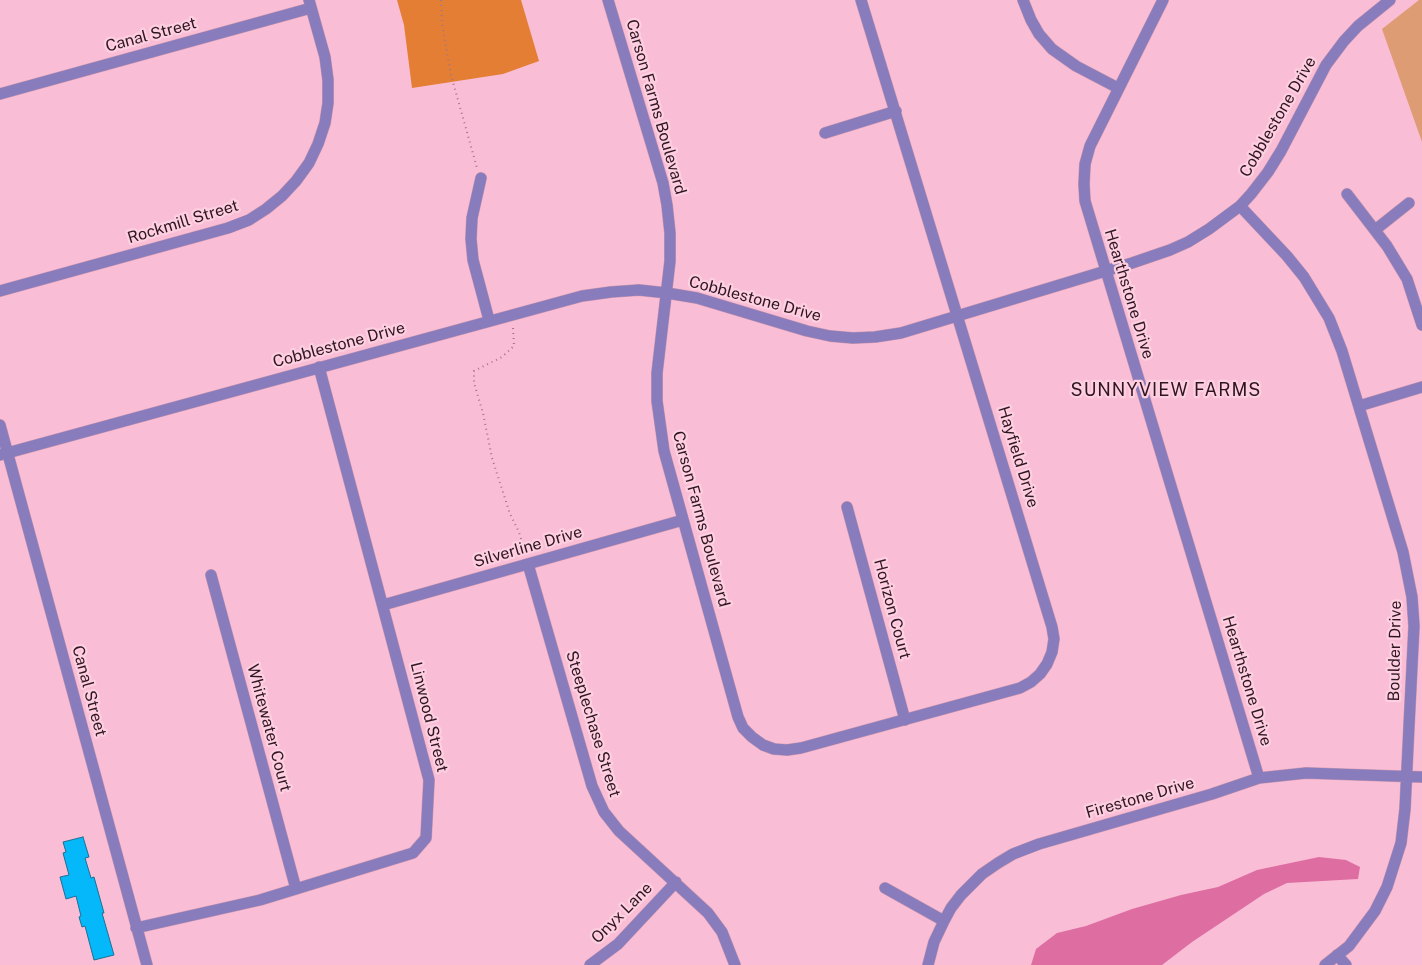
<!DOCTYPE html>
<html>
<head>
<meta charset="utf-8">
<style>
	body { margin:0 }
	canvas { display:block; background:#f9bdd5 }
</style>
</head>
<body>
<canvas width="1422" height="965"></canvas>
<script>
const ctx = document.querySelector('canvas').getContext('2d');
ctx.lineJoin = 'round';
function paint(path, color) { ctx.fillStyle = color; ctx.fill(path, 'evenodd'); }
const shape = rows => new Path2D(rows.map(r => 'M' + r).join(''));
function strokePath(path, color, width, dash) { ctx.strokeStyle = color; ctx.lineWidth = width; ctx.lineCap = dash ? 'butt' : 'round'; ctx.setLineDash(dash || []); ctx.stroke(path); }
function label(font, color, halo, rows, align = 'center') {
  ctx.font = font + ' "Public Sans",sans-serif'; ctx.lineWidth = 4.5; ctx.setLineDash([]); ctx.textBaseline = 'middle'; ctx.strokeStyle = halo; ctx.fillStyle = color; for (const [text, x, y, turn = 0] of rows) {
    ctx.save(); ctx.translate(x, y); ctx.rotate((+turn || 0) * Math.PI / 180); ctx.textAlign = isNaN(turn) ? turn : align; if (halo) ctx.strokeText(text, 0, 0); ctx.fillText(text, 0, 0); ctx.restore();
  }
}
paint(shape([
	[1419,0,1422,0,1422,142,1382,29]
]), '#dd9c74');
paint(shape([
	[397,0,521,0,539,61,503,74,412,88,404,25]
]), '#e37e34');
paint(shape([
	[1319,857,1346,860,1360,867,1358,879,1287,883,1264,894,1192,942,1162,965,1031,965,1036,949,1057,933,1086,926,1132,909,1181,895,1218,887,1257,870]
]), '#de6ea2');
const building = shape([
	[83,837,89,857,85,858,91,878,94,877,104,913,102,913,114,955,94,960,85,926,82,927,79,917,81,916,76,896,66,899,60,877,69,875,63,853,66,852,63,842,83,837]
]);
paint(building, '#05b8f9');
strokePath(building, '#1e6e92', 1);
const minor = shape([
	[608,0,663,183,667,205,670,233,670,261,657,373,657,401,664,451,738,717,743,728,752,737,763,745,774,749,787,750,801,748,1020,688,1031,682,1040,674,1047,664,1052,652,1054,639,1052,627,861,0],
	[1023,0,1031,20,1039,34,1052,49,1076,66,1118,88],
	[1163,0,1090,146,1085,164,1084,184,1085,201,1259,778],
	[0,94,311,8],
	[825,133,896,111],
	[481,178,472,218,471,239,473,260,489,320],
	[1347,194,1387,246,1407,279,1422,325],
	[1240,206,1287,256,1304,277,1329,318,1342,351,1403,552,1412,597,1414,626,1409,726,1405,809,1401,843,1387,887,1375,911,1349,946,1325,965],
	[1375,230,1409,203],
	[0,291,228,228,249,220,266,209,282,196,296,181,309,163,318,144,325,123,328,103,328,80,325,57,309,0],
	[1359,406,1422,387],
	[0,425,147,965],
	[0,455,582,296,611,292,639,290,667,293,697,298,807,331,830,336,853,338,875,337,901,333,1132,263,1170,250,1188,242,1209,229,1240,206,1251,194,1268,172,1281,151,1326,65,1344,41,1358,26,1390,0],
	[847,507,905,720],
	[528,564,592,786,604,812,619,831,708,913,722,932,735,965],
	[211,575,296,889],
	[383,605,683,520],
	[885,888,944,921],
	[136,928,260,900,413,853,426,838,429,780,319,367],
	[1337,955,1346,965],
	[590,965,618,944,676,882],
	[928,965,934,942,944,921,951,908,961,895,982,874,998,863,1013,854,1039,844,1212,794,1259,778,1306,773,1422,777]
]);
strokePath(minor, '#d19bb1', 12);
strokePath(shape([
	[441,0,442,24,451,75,477,168],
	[513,328,514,346,502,357,474,371,474,383,483,413,492,458,510,514,519,532,525,552]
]), '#a37588', 2, [1, 4]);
strokePath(minor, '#897cbc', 11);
label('16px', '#2f1520', '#fdcfe1', [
	["Canal Street",151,35,-15],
	["Carson Farms Boulevard",656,107,74],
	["Cobblestone Drive",1278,117,-60],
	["Rockmill Street",183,222,-17],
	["Hearthstone Drive",1129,294,73],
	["Cobblestone Drive",755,299,15],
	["Cobblestone Drive",339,345,-15],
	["Hayfield Drive",1018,457,73],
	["Carson Farms Boulevard",701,519,75],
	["Silverline Drive",528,547,-16],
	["Horizon Court",892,609,75],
	["Boulder Drive",1395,651,-89],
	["Hearthstone Drive",1247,681,73],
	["Canal Street",89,691,75],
	["Linwood Street",429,717,76],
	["Steeplechase Street",593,724,73],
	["Whitewater Court",269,728,75],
	["Firestone Drive",1140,798,-16],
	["Onyx Lane",622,913,-45]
]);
ctx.letterSpacing = '1px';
label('18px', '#2f1520', '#fdcfe1', [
	["SUNNYVIEW FARMS",1166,390]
]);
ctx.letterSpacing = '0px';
</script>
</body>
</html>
